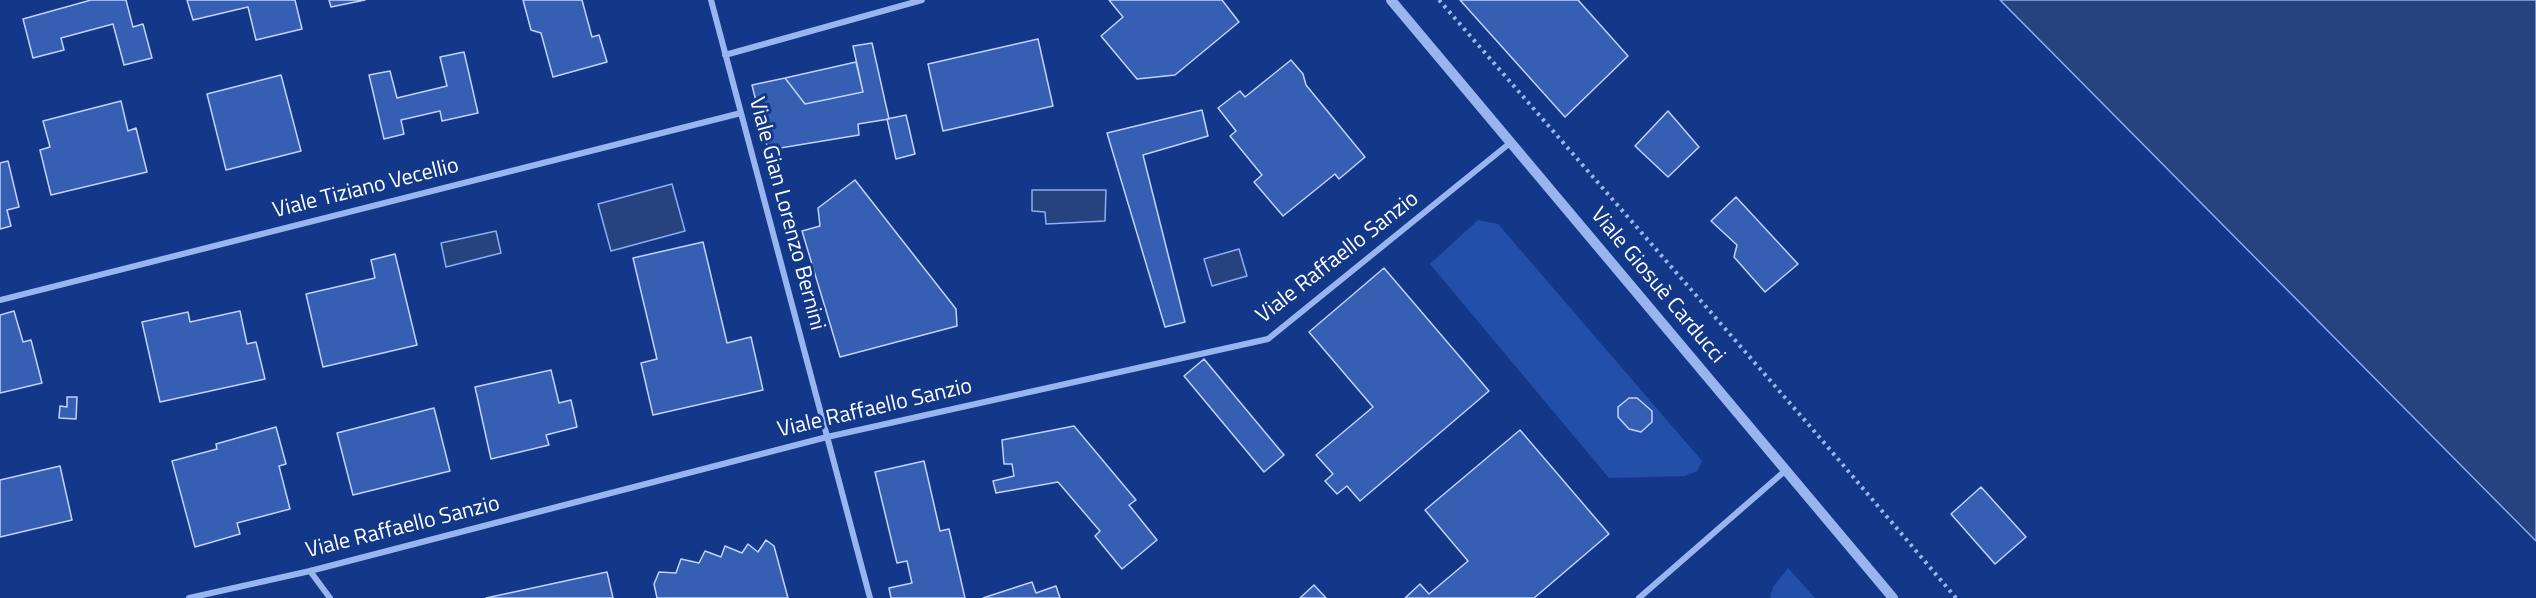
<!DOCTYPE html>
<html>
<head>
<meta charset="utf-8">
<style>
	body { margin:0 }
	canvas { display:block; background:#133889 }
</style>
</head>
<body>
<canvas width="2536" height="598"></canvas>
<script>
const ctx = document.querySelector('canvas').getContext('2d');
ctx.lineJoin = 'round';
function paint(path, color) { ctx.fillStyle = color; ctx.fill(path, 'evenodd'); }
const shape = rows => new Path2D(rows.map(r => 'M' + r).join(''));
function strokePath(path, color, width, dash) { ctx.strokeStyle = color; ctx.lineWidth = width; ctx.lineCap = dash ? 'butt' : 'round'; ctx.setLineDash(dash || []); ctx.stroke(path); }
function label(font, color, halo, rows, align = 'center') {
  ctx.font = font + ' "Titillium Web",sans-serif'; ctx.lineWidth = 6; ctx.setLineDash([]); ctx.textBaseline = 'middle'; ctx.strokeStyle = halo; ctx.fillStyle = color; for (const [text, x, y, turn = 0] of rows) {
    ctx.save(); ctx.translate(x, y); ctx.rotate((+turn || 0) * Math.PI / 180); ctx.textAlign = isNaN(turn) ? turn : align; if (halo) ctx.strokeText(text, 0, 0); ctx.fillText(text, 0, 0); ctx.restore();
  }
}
paint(shape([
	[1478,220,1498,224,1702,461,1697,471,1685,476,1609,478,1430,264],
	[1788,568,1815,598,1770,598,1773,587]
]), '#244fa8');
const water = shape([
	[2000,0,2536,0,2536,541,2000,0],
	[672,184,685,231,611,251,598,204,672,184],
	[1032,190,1106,190,1105,221,1046,224,1045,212,1032,211,1032,190],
	[496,231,501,253,446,267,441,243,496,231],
	[1239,249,1247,276,1212,286,1204,259,1239,249]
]);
paint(water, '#27437f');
strokePath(water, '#8aaef4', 1.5);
const building = shape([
	[91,0,126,0,133,27,143,24,152,58,124,65,113,24,61,38,64,50,33,58,23,19,91,0],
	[187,0,295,0,302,29,256,40,248,7,193,20,187,0],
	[329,0,365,0,331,7,329,0],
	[523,0,582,0,592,37,599,35,607,62,553,77,541,33,531,30,523,0],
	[1109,0,1222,0,1239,22,1175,75,1137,79,1101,36,1123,17,1109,0],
	[1460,0,1578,0,1628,56,1565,117,1460,0],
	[1038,39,1053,106,943,131,928,64,1038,39],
	[872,43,889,119,858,124,859,135,768,150,752,85,785,78,805,104,863,92,853,46,872,43],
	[464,52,478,113,442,121,440,111,401,120,404,134,384,139,369,75,390,71,397,98,447,86,440,57,464,52],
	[1291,60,1303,74,1306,85,1365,157,1339,179,1335,174,1283,216,1254,182,1262,175,1230,136,1236,131,1218,108,1240,91,1245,97,1291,60],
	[856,62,863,92,805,104,785,78,856,62],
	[281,75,301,151,226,170,207,94,281,75],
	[121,101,128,131,136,128,147,172,51,195,40,150,50,147,43,121,121,101],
	[1202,110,1208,136,1143,155,1185,322,1165,327,1107,133,1202,110],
	[1668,111,1699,147,1668,177,1635,146,1668,111],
	[906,115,915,154,896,159,887,119,906,115],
	[8,161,19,207,7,210,11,226,0,229,0,163,8,161],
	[855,180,956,309,957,326,840,357,802,231,820,226,818,208,855,180],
	[1736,197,1798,264,1765,292,1734,257,1737,245,1711,221,1736,197],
	[703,242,727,343,751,337,763,390,653,415,641,363,657,359,633,258,703,242],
	[395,254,417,345,323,367,306,294,375,278,371,260,395,254],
	[1384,268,1489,391,1360,501,1347,486,1337,494,1325,481,1333,474,1316,455,1373,407,1309,332,1384,268],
	[14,311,23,342,31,340,42,383,0,393,0,315,14,311],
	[240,311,247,344,256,342,265,379,160,402,142,322,188,312,190,322,240,311],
	[1204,359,1284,455,1264,472,1184,376,1204,359],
	[551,370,559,403,571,400,577,427,546,435,549,445,491,459,475,387,551,370],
	[67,397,77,397,76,419,59,418,60,406,67,407,67,397],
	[1629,398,1637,398,1652,411,1652,422,1641,432,1629,429,1618,417,1618,407,1629,398],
	[434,408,450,471,353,495,337,433,434,408],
	[1074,426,1136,500,1129,505,1157,540,1122,569,1095,536,1100,531,1058,482,996,493,993,481,1014,476,1012,464,1004,464,1002,440,1074,426],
	[276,427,286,464,279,466,290,509,237,523,240,534,195,547,172,461,217,449,216,444,276,427],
	[1520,430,1609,534,1534,598,1405,598,1420,584,1429,594,1468,561,1425,510,1520,430],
	[924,461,940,531,949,529,965,598,891,598,889,588,912,583,907,561,897,563,875,472,924,461],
	[60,466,72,520,0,537,0,480,60,466],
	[1981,487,2026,537,1995,564,1951,514,1981,487],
	[766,540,774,546,788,598,657,598,654,584,659,572,676,573,681,559,699,563,705,551,721,557,725,546,742,553,748,544,758,552,766,540],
	[607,572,613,598,486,598,607,572],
	[1032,582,1036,593,1056,586,1060,598,983,598,1032,582],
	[1314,585,1326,598,1300,598,1314,585]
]);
paint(building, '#365eb2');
strokePath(building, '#bfd3fc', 1.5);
strokePath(shape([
	[1439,0,1815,432,1956,598]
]), '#98b5f0', 4, [3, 4.5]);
strokePath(shape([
	[711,0,870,598],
	[725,55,922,0],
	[0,300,741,113],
	[310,571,330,598],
	[189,598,310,571,827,437,1268,339,1510,143],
	[1639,598,1786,470]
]), '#98b5f0', 6);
strokePath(shape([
	[1391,0,1893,598]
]), '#98b5f0', 10);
label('22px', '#fff', '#133889', [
	["Viale Tiziano Vecellio",366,189,-14],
	["Viale Gian Lorenzo Bernini",786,214,75],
	["Viale Raffaello Sanzio",1338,258,-38],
	["Viale Giosuè Carducci",1657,286,50],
	["Viale Raffaello Sanzio",875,409,-13],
	["Viale Raffaello Sanzio",403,528,-14]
]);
</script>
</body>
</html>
